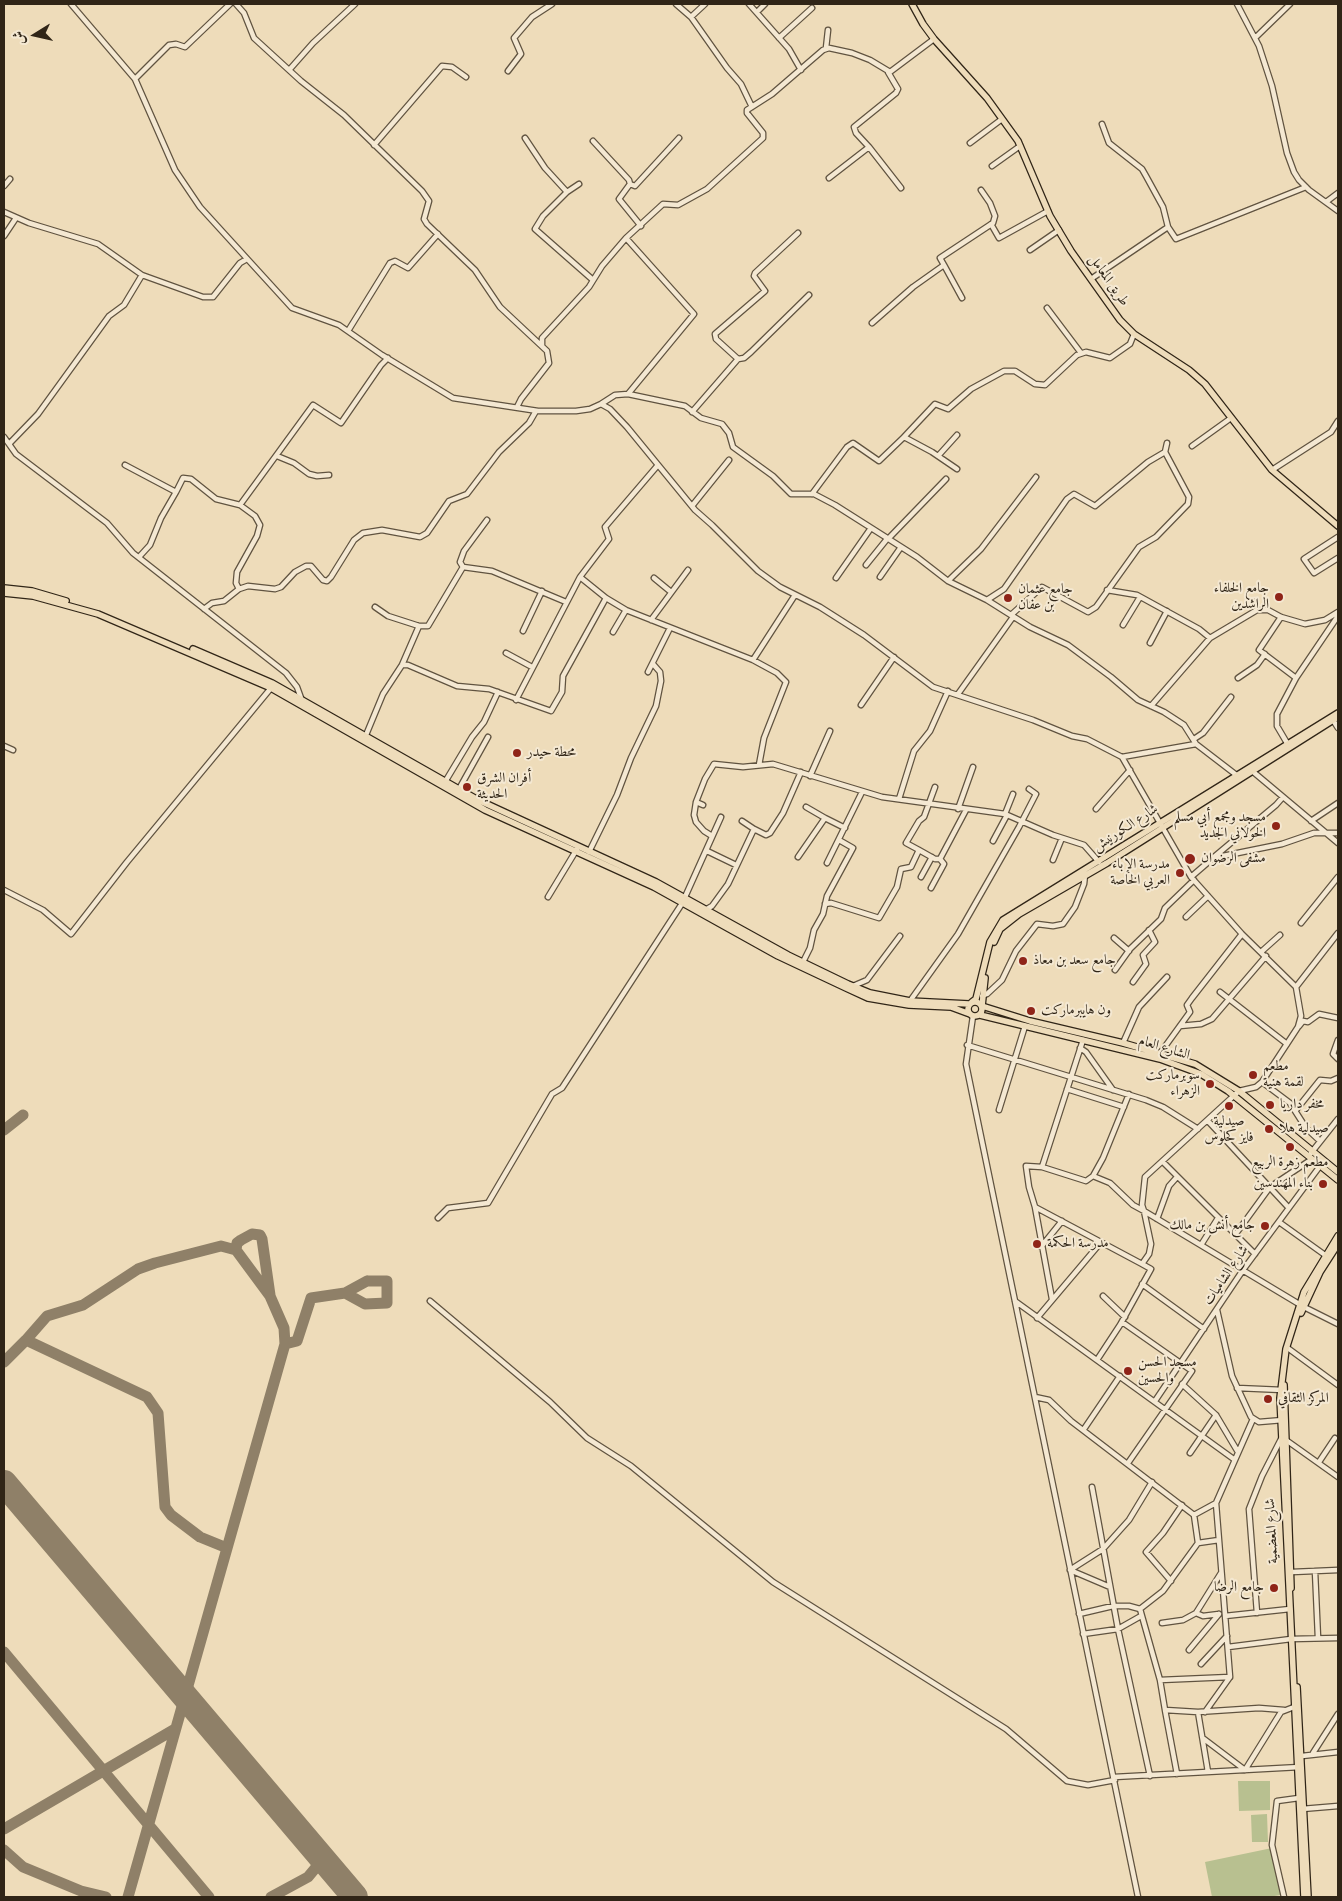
<!DOCTYPE html>
<html>
<head>
<meta charset="utf-8">
<style>
	body { margin:0 }
	#map { position:relative; width:1342px; height:1901px; overflow:hidden; background:#eedcba; font-family:Vollkorn,Amiri,serif }
	canvas { display:block }
	.frame { position:absolute; inset:0; border:5px solid #302517; pointer-events:none }
	.north { position:absolute; left:10px; top:10px; width:50px; height:50px; -webkit-text-stroke:4px #f4e8d2; paint-order:stroke; rotate:260deg; font-size:14px; font-weight:700; line-height:20px; text-align:center; color:#302517 }
	.north::after { content:''; display:block; margin:auto; width:18px; height:22px; background:#302517; clip-path:polygon(50% 0,100% 100%,50% 72%,0 100%) }
</style>
</head>
<body>
<div id="map">
<canvas width="1342" height="1901"></canvas>
<div class="frame"></div>
<div class="north">ش</div>
</div>
<script>
const ctx = document.querySelector('canvas').getContext('2d');
ctx.lineJoin = 'round';
function paint(path, color) { ctx.fillStyle = color; ctx.fill(path, 'evenodd'); }
const shape = rows => new Path2D(rows.map(r => 'M' + r).join(''));
function strokePath(path, color, width, dash) { ctx.strokeStyle = color; ctx.lineWidth = width; ctx.lineCap = dash ? 'butt' : 'round'; ctx.setLineDash(dash || []); ctx.stroke(path); }
function label(font, color, halo, rows, align = 'center') {
  ctx.font = font + ' Vollkorn,Amiri,serif'; ctx.lineWidth = 4; ctx.setLineDash([]); ctx.textBaseline = 'middle'; ctx.strokeStyle = halo; ctx.fillStyle = color; for (const [text, x, y, turn = 0] of rows) {
    ctx.save(); ctx.translate(x, y); ctx.rotate((+turn || 0) * Math.PI / 180); ctx.textAlign = isNaN(turn) ? turn : align; if (halo) ctx.strokeText(text, 0, 0); ctx.fillText(text, 0, 0); ctx.restore();
  }
}
paint(shape([
	[1238,1781,1270,1781,1270,1810,1239,1811],
	[1267,1814,1268,1842,1252,1842,1251,1815],
	[1272,1848,1281,1895,1268,1897,1212,1897,1205,1862]
]), '#b8c090');
strokePath(shape([
	[4,1130,23,1115],
	[236,1250,237,1243,241,1240,252,1234,260,1235,262,1239,270,1295],
	[367,1281,387,1281,387,1303,365,1304,345,1293,367,1281],
	[26,1340,47,1316,83,1305,138,1269,155,1263,221,1246,236,1250,270,1296,284,1328,285,1344,128,1897],
	[285,1344,297,1341,311,1298,345,1293],
	[4,1362,26,1340,147,1397,158,1413,165,1507,171,1515,200,1537,227,1548],
	[4,1652,209,1897],
	[4,1829,175,1729],
	[4,1850,23,1867,81,1891,106,1897],
	[271,1897,308,1877,323,1859]
]), '#8f8068', 11);
strokePath(shape([
	[4,1483,355,1897]
]), '#8f8068', 26);
const minor = shape([
	[71,4,135,79,175,170,200,207,292,308,339,325,382,355,453,398,538,411,576,411,590,409,601,404,610,409,627,427,695,510,712,525,758,571,780,587,820,607,864,635,933,687,1033,720,1072,736,1087,739,1122,757,1196,744,1239,777],
	[236,4,244,13,254,38,301,81,344,115,422,191,429,201,424,219,427,224,475,270,500,307,547,351,549,363,521,399,517,407],
	[676,4,691,17,727,68,741,84,752,107],
	[749,4,789,49,801,70],
	[1237,4,1259,46,1272,86,1287,153,1294,172,1299,180,1309,190,1338,211],
	[757,12,765,4],
	[691,17,705,4],
	[779,38,812,8],
	[1255,38,1290,4],
	[826,48,828,30],
	[290,69,313,43,355,4],
	[508,71,521,54,514,38,532,17,552,4],
	[135,79,169,45,176,44,185,47,230,4],
	[1102,124,1109,143,1142,169,1146,176,1163,207,1168,227,1176,239,1306,187],
	[525,138,545,168,567,192,543,216,535,229,593,280],
	[593,141,629,180,630,184,619,199,641,226],
	[970,143,1002,119],
	[374,145,442,66,452,67,466,77],
	[869,147,901,188],
	[992,166,1020,146],
	[829,178,869,147,856,133,854,127,896,93,898,89,888,72],
	[630,184,635,186,679,138],
	[4,186,10,179],
	[567,192,579,184],
	[1326,202,1338,193],
	[4,212,29,223,98,244,142,275,203,297,213,297,240,263,247,259],
	[991,224,999,238,1048,211],
	[4,236,16,218],
	[626,238,694,314,628,394],
	[1030,250,1059,230],
	[944,265,962,298],
	[1091,279,1168,227],
	[1047,308,1081,353],
	[872,323,913,287,944,265,940,258,993,223,995,216,990,203,981,190],
	[348,331,390,263,395,261,408,268,438,234],
	[542,346,542,338,589,287,602,266,626,238,663,204,678,205,707,189,763,138,763,133,747,113,747,110,772,94,823,50,829,48,852,53,870,60,890,72,934,39],
	[738,359,744,358,751,352,809,295],
	[601,404,615,395,628,394,685,406,701,418,722,424,729,433,733,447,773,476,791,494,814,494,835,505,917,557,948,581,987,600,1030,627,1068,645,1111,677,1138,700,1164,712,1184,725,1196,744],
	[692,412,738,359,716,339,715,334,765,291,754,276,755,273,798,233],
	[4,437,16,454,107,523,133,553,286,673,297,687,301,698],
	[904,437,935,404,948,409,971,389,1004,371,1015,371,1035,384,1045,385,1077,355,1086,352,1110,358,1130,344,1134,334],
	[9,444,38,414,109,316,124,305,142,275],
	[1192,446,1231,418],
	[277,456,294,463,309,474,317,476,329,475],
	[938,456,957,435],
	[125,465,176,492,183,478,191,479,216,499,240,505,313,405,341,423,381,365,388,358],
	[658,465,605,527,609,539,580,577,606,598,626,610,753,660,777,673,786,682,764,738,759,765],
	[1272,470,1331,432,1338,421],
	[812,494,847,447,853,443,879,461,904,437,932,452,957,469],
	[692,506,729,460],
	[1338,537,1304,559,1314,573,1338,558],
	[888,539,946,479],
	[139,557,150,545,161,518,176,492],
	[866,565,887,539],
	[463,567,492,571,566,602],
	[463,567,460,562,464,551,487,520],
	[880,577,901,547],
	[654,578,671,592],
	[836,578,871,528],
	[948,581,981,549,1036,477],
	[239,589,248,586,275,589,281,587,295,572,306,566,311,566,323,580,327,581,331,577,354,540,363,533,382,530,420,537,427,533,449,501,467,494,499,452,529,423,536,411],
	[1107,590,1137,595,1199,629,1210,638],
	[987,600,1004,589,1067,499,1074,494,1095,506,1148,462,1165,452,1167,443],
	[375,607,388,616,419,626,428,626,463,567],
	[204,609,212,603,224,601,239,589,236,583,237,572,257,536,260,525,255,516,240,505],
	[1011,615,1042,587,1088,612,1096,607,1139,547,1156,537,1188,504,1189,497,1165,452],
	[1281,617,1259,650,1296,678],
	[651,620,688,570],
	[1123,625,1140,597],
	[523,631,542,591],
	[613,632,626,610],
	[1150,643,1167,611],
	[506,653,532,667],
	[753,660,795,595],
	[402,665,408,665,457,686,489,689,551,711,562,692,563,676,606,598],
	[648,672,670,628],
	[1238,678,1257,665,1265,654],
	[958,694,1013,617],
	[516,700,580,577],
	[861,705,894,657],
	[1151,706,1210,638,1257,610,1268,610,1281,617,1305,624,1325,620,1338,612],
	[1333,720,1338,728],
	[366,735,383,694,402,665,419,626],
	[1194,739,1203,733,1231,697],
	[1287,743,1277,726,1277,714,1296,678,1338,616],
	[4,746,13,750],
	[1122,757,1191,877,1242,934,1296,987,1301,1016,1298,1027,1262,1082,1256,1087,1239,1091,1145,1177,1142,1205,1144,1211,1304,1307,1338,1324],
	[1251,770,1338,843],
	[810,776,830,731],
	[445,782,472,737,484,722,498,692],
	[459,789,488,737],
	[899,799,914,751,930,731,948,691],
	[696,802,694,815,696,822,704,831,712,836],
	[703,805,696,802,705,779,714,764,743,767,773,764,882,797,1005,814,1053,835,1084,845,1099,862],
	[806,807,825,818],
	[958,809,973,767],
	[1096,809,1130,770],
	[1005,814,1013,794],
	[742,821,754,829,766,835,770,833,783,813,801,772],
	[1311,821,1338,803],
	[993,841,1007,815],
	[919,850,906,843,919,821,924,817,935,787],
	[707,851,736,865],
	[589,852,617,795,631,758,656,706,661,681,660,672,653,664],
	[798,857,825,818,845,828],
	[1214,857,1276,805,1283,797],
	[1053,860,1062,838],
	[827,863,862,792],
	[921,877,932,857],
	[1191,877,1213,858,1282,844,1314,833,1338,833],
	[931,888,944,864,940,859],
	[4,890,43,910,71,934,127,862,271,688],
	[548,897,577,849],
	[685,897,721,817],
	[825,904,831,903,879,918,897,887,901,869,911,867,919,850,935,859,940,859,966,810],
	[707,909,712,906,728,884,754,829],
	[1186,917,1208,896],
	[1301,923,1338,877],
	[1114,938,1129,951],
	[1261,952,1280,935],
	[803,962,810,948,814,930,823,914,827,896,853,848,839,840],
	[1115,970,1130,949,1161,919,1165,908,1194,880],
	[1133,982,1146,964,1143,955,1155,942,1149,930],
	[853,986,867,980,900,936],
	[1296,987,1338,933],
	[1220,992,1287,1044],
	[982,996,987,994,1002,980,1016,951,1037,924,1053,926,1063,924,1075,907,1084,884,1085,875],
	[910,1001,958,934,1019,827,1036,794,1029,789],
	[973,1016,966,1064,1138,1897],
	[1180,1026,1201,1024,1212,1019,1266,956],
	[1299,1026,1303,1021,1308,1022,1319,1014,1338,1018],
	[1338,1040,1333,1054,1338,1059],
	[1123,1043,1139,1007,1167,977],
	[967,1045,1146,1100,1163,1107,1198,1129],
	[1080,1048,1086,1052,1113,1090],
	[1161,1052,1190,1012,1187,1005,1192,998,1242,934],
	[1262,1082,1290,1103,1306,1128,1320,1141],
	[1067,1089,1124,1107],
	[999,1110,1025,1026],
	[1296,1110,1320,1080,1331,1081,1338,1078],
	[1208,1121,1288,1207],
	[1311,1153,1338,1119],
	[1163,1162,1255,1254],
	[1042,1167,1083,1040],
	[1093,1176,1103,1158,1129,1094],
	[1035,1207,1052,1299],
	[438,1218,448,1208,488,1203,552,1094,562,1088,683,902],
	[1157,1219,1169,1186,1177,1177],
	[1279,1222,1325,1255],
	[1235,1235,1270,1187,1312,1159],
	[1097,1240,1142,1264],
	[1201,1245,1218,1218],
	[1041,1247,1062,1221],
	[1142,1284,1204,1329],
	[1103,1296,1125,1317],
	[430,1301,550,1402,587,1438,631,1466,773,1582,1006,1729,1067,1781,1088,1785,1115,1780],
	[1015,1301,1235,1460],
	[1217,1310,1232,1376,1251,1417,1259,1422,1283,1420],
	[1037,1318,1097,1247,1097,1240,1035,1207,1029,1187,1026,1166,1042,1167,1086,1181,1093,1176,1110,1183,1133,1205,1144,1211,1151,1244,1149,1254,1142,1264,1151,1269,1120,1325,1097,1360],
	[1122,1322,1192,1371,1128,1463],
	[1289,1349,1338,1385],
	[1182,1384,1216,1415,1238,1452],
	[1237,1388,1283,1390],
	[1035,1397,1049,1400,1071,1421,1194,1515,1198,1543,1219,1540],
	[1155,1401,1243,1270,1320,1166],
	[1084,1429,1120,1376],
	[1286,1440,1338,1477],
	[1190,1453,1216,1415],
	[1319,1462,1335,1438],
	[1092,1487,1118,1629,1150,1776],
	[1194,1515,1216,1503,1253,1419],
	[1070,1570,1103,1549,1129,1520,1152,1482],
	[1070,1570,1110,1587],
	[1315,1571,1318,1638],
	[1292,1572,1338,1570],
	[1171,1581,1146,1552,1163,1533,1182,1505],
	[1140,1609,1160,1680,1165,1710,1198,1712,1259,1708,1284,1710],
	[1196,1613,1203,1616,1219,1614],
	[1257,1613,1249,1509,1262,1476,1281,1439],
	[1079,1614,1113,1606,1129,1606,1140,1609,1163,1591,1198,1543],
	[1225,1616,1290,1609],
	[1162,1623,1183,1620,1196,1613,1221,1573],
	[1083,1634,1118,1629,1141,1616],
	[1228,1647,1291,1639,1338,1638],
	[1189,1650,1219,1614],
	[1201,1664,1227,1636],
	[1160,1680,1230,1677],
	[1165,1710,1177,1774],
	[1198,1712,1208,1772],
	[1205,1712,1230,1677,1216,1503],
	[1204,1739,1245,1770,1281,1712,1294,1707],
	[1313,1753,1338,1714],
	[1302,1756,1338,1752],
	[1114,1777,1300,1767],
	[1302,1809,1338,1806],
	[1284,1897,1272,1845,1277,1801,1299,1798]
]);
const major = shape([
	[912,4,923,24,934,39,987,98,1018,141,1050,216,1071,251,1120,320,1134,334,1189,370,1205,384,1272,470,1338,526],
	[4,588,32,591,66,601],
	[4,593,33,596,98,614,271,688,485,810,654,887,778,956,846,988,868,998,909,1005,951,1007,970,1014],
	[193,649,272,683,478,800,656,882,788,955,848,984,870,993,910,1001,969,1004],
	[994,942,1000,929,1019,914,1107,863,1338,717],
	'968 1009a7 7 0 1 1 14 0a7 7 0 1 1-14 0Z',
	[972,1002,976,999,990,942,1003,920,1338,713],
	[982,1006,985,978],
	[982,1006,1030,1021,1123,1043,1195,1064,1239,1091,1338,1172],
	[980,1015,1160,1059,1201,1074,1228,1091,1338,1180],
	[1301,1313,1320,1272,1338,1244],
	[1284,1385,1291,1588],
	[1297,1687,1308,1897],
	[1304,1897,1280,1398,1286,1349,1304,1292,1338,1236]
]);
strokePath(minor, '#605340', 7);
strokePath(major, '#302517', 8);
strokePath(minor, '#f4e8d2', 4.5);
strokePath(major, '#eedcba', 5.5);
for (const [x, y, r, color] of [
	[1279,597,5,"#8f2418"],
	[1008,598,5,"#8f2418"],
	[517,753,5,"#8f2418"],
	[467,787,5,"#8f2418"],
	[1276,826,5,"#8f2418"],
	[1190,859,6,"#8f2418"],
	[1180,873,5,"#8f2418"],
	[1023,961,5,"#8f2418"],
	[1031,1011,5,"#8f2418"],
	[1253,1075,5,"#8f2418"],
	[1210,1084,5,"#8f2418"],
	[1270,1105,5,"#8f2418"],
	[1229,1106,5,"#8f2418"],
	[1269,1129,5,"#8f2418"],
	[1290,1147,5,"#8f2418"],
	[1323,1184,5,"#8f2418"],
	[1265,1226,5,"#8f2418"],
	[1037,1244,5,"#8f2418"],
	[1128,1371,5,"#8f2418"],
	[1268,1399,5,"#8f2418"],
	[1274,1588,5,"#8f2418"]
]) { const dot = new Path2D(); dot.arc(x, y, r, 0, 2 * Math.PI); ctx.fillStyle = color; ctx.fill(dot); strokePath(dot, '#f4e8d2', 2); }
label('14px', '#302517', '#f4e8d2', [
	["طريق المعامل",1108,281,55],
	["شارع الكورنيش",1126,829,-33],
	["الشارع العام",1164,1049,17],
	["شارع الشاميات",1227,1276,-56],
	["شارع المعضمية",1273,1531,-93]
]);
label('14px', '#302517', '#f4e8d2', [
	["جامع الخلفاء",1269,589,"right"],
	["الراشدين",1269,605,"right"],
	["جامع عثمان",1018,590],
	["بن عفان",1018,606],
	["محطة حيدر",527,753],
	["أفران الشرق",477,779],
	["الحديثة",477,795],
	["مسجد ومجمع أبي مسلم",1266,818,"right"],
	["الخولاني الجديد",1266,834,"right"],
	["مشفى الرضوان",1201,859],
	["مدرسة الإباء",1170,865,"right"],
	["العربي الخاصة",1170,881,"right"],
	["جامع سعد بن معاذ",1033,961],
	["ون هايبرماركت",1041,1011],
	["مطعم",1263,1067],
	["لقمة هنية",1263,1083],
	["سوبرماركت",1200,1076,"right"],
	["الزهراء",1200,1092,"right"],
	["مخفر داريا",1280,1105],
	["صيدلية",1229,1122,"center"],
	["فايز كحلوس",1229,1138,"center"],
	["صيدلية هلا",1279,1129],
	["مطعم زهرة الربيع",1290,1163,"center"],
	["بناء المهندسين",1313,1184,"right"],
	["جامع أنس بن مالك",1255,1226,"right"],
	["مدرسة الحكمة",1047,1244],
	["مسجد الحسن",1138,1363],
	["والحسين",1138,1379],
	["المركز الثقافي",1278,1399],
	["جامع الرضا",1264,1588,"right"]
], 'left');
</script>
</body>
</html>
